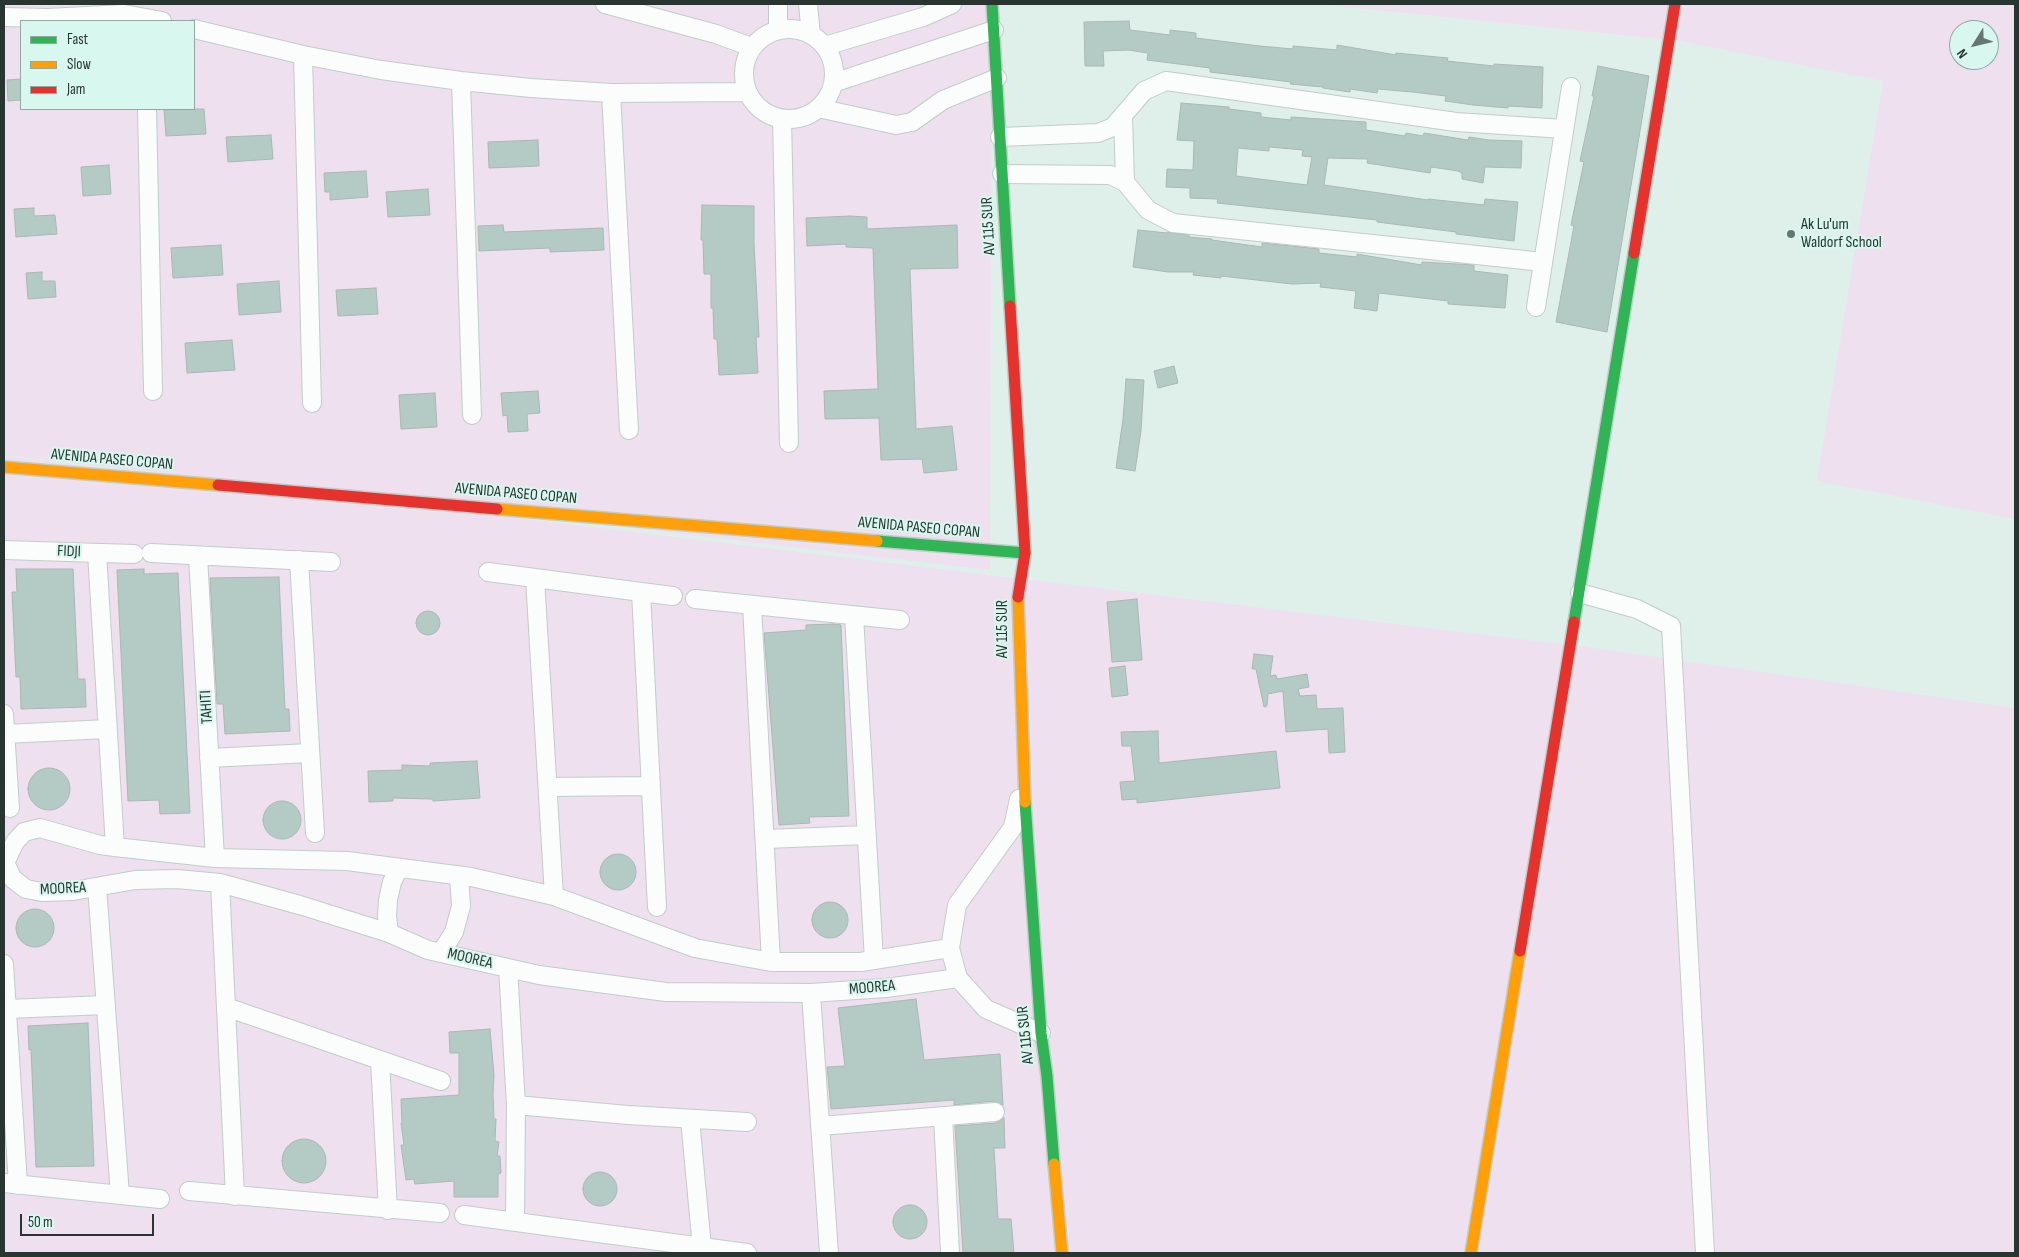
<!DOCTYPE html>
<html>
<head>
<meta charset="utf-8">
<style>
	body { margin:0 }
	#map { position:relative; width:2019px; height:1257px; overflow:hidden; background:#dff0eb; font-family:"Sofia Sans Condensed",sans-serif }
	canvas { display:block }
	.frame { position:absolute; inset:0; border:5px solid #283531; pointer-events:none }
	.legend { position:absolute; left:20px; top:20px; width:175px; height:90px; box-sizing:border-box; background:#d8f7ee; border:1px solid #92a9a2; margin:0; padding:6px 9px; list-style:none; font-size:15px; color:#283531 }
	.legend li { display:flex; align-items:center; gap:10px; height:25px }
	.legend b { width:25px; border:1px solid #92a9a2 }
	.north { position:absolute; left:1949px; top:20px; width:50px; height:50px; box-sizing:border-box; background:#d8f7ee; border:1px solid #92a9a2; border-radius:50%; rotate:234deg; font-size:14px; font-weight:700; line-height:20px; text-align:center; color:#283531 }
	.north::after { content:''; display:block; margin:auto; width:18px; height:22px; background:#687672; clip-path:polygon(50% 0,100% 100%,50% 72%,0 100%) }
	.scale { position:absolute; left:20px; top:1214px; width:134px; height:22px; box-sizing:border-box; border:2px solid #283531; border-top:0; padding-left:6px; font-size:15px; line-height:18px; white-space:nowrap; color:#283531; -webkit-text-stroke:4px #d8f7ee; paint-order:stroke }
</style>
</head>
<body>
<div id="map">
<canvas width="2019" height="1257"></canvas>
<div class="frame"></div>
<ul class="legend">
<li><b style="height:6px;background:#30b455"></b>Fast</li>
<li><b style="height:6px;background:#ff9f0a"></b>Slow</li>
<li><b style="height:6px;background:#e5322d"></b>Jam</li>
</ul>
<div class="north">N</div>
<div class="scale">50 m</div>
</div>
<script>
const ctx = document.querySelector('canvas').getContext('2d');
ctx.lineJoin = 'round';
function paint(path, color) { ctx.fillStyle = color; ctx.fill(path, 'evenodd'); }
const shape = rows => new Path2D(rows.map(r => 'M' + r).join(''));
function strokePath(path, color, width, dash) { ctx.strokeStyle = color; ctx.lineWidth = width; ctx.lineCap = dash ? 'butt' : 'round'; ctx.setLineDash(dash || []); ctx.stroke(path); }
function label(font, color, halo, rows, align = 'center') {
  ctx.font = font + ' "Sofia Sans Condensed",sans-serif'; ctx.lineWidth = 4; ctx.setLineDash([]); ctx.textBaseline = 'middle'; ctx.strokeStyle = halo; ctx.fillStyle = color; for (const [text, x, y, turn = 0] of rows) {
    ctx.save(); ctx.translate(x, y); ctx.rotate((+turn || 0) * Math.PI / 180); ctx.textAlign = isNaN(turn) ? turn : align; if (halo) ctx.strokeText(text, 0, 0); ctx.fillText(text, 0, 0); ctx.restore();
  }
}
paint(shape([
	[4,4,992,4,990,570,4,455],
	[21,21,194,21,194,109,21,109],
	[1317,4,2015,4,2015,519,1817,481,1883,81,1681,41],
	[1959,30,1989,30,1989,60,1959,60],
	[4,456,1586,647,2015,708,2015,1253,4,1253]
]), '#eee0ee');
const building = shape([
	[1129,21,1130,30,1170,35,1170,30,1196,33,1196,38,1260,46,1293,49,1293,46,1337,50,1337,45,1396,55,1396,53,1448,58,1447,61,1494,66,1494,64,1543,67,1542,108,1508,106,1508,108,1473,105,1445,101,1446,96,1412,92,1378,89,1377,93,1350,89,1350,92,1323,88,1323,87,1290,84,1291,82,1210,72,1210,68,1147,60,1148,53,1128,50,1103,51,1104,66,1085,66,1084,22,1129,21],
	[1598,66,1649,76,1607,332,1556,322,1574,226,1571,225,1584,162,1580,161,1594,96,1592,96,1598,66],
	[21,79,21,100,8,101,7,80,21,79],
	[1181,103,1229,107,1229,109,1261,113,1261,117,1291,120,1291,117,1366,122,1366,130,1405,136,1406,133,1423,136,1424,133,1468,140,1469,137,1489,140,1522,141,1521,168,1485,167,1483,183,1462,179,1462,173,1458,171,1431,167,1430,173,1367,163,1368,159,1328,158,1324,185,1428,200,1428,199,1484,205,1485,199,1518,202,1514,241,1456,234,1456,232,1377,222,1377,220,1217,203,1218,199,1190,198,1190,188,1166,187,1167,169,1193,170,1194,141,1177,140,1181,103],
	[1269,147,1303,150,1302,156,1312,157,1307,185,1236,176,1238,148,1269,151,1269,147],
	[164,109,204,109,206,134,166,136,164,109],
	[271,135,273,159,228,162,226,137,271,135],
	[538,140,539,166,489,168,488,142,538,140],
	[109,165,111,194,83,196,81,167,109,165],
	[366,171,368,197,330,200,330,192,325,192,324,173,366,171],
	[428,189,430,215,388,217,386,192,428,189],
	[702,205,754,206,754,244,759,337,756,337,758,373,719,375,717,339,714,339,713,308,711,308,711,274,704,274,703,240,701,240,702,205],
	[34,208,34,216,55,215,57,234,16,237,14,209,34,208],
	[850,216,867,217,867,229,957,225,958,268,910,269,916,429,952,426,957,470,924,473,922,459,881,460,879,418,825,419,824,391,878,389,873,248,846,247,846,244,807,246,806,218,850,216],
	[503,225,504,232,603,228,604,250,550,252,550,248,479,251,478,226,503,225],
	[1138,230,1167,233,1167,232,1189,235,1189,237,1212,239,1212,240,1262,247,1262,243,1319,249,1319,253,1357,257,1357,254,1422,265,1422,262,1474,265,1474,271,1508,275,1505,308,1448,304,1448,301,1379,293,1377,311,1354,308,1356,291,1320,287,1321,283,1292,284,1221,276,1221,278,1193,275,1194,272,1168,272,1133,267,1138,230],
	[221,245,223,275,173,278,171,248,221,245],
	[42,272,42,281,55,281,56,297,28,299,26,273,42,272],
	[279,281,281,312,239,315,237,284,279,281],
	[376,288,378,314,338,316,336,290,376,288],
	[232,340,235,370,187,373,185,343,232,340],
	[1174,366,1178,383,1158,388,1154,371,1174,366],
	[1126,379,1144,380,1141,431,1135,471,1116,468,1123,419,1126,379],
	[538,391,540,413,527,414,528,431,508,432,507,415,503,416,501,393,538,391],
	[435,393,437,427,401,429,399,395,435,393],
	[16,569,73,569,78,679,85,679,86,707,21,709,20,677,16,677,12,592,17,592,16,569],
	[144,569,144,574,178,573,190,813,160,814,159,800,128,801,117,570,144,569],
	[279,577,285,709,289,709,290,731,225,734,223,704,217,704,210,578,279,577],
	[1137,599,1142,660,1112,662,1107,602,1137,599],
	'416 623a12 12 0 1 1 24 0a12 12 0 1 1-24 0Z',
	[833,624,841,625,849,816,809,817,810,823,779,825,764,633,806,630,806,625,833,624],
	[1254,654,1273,656,1270,676,1276,675,1277,679,1307,674,1309,687,1298,689,1300,696,1316,695,1317,709,1343,708,1345,752,1329,753,1328,729,1286,732,1283,691,1268,694,1267,706,1264,707,1256,669,1252,669,1254,654],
	[1125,666,1128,695,1112,697,1109,668,1125,666],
	[1158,731,1159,763,1276,751,1280,788,1137,803,1137,799,1122,800,1120,782,1135,781,1131,746,1122,746,1121,732,1158,731],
	[477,761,480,798,433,801,432,799,393,798,393,801,369,802,368,771,402,770,402,765,430,766,430,763,477,761],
	'28 789a21 21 0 1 1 42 0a21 21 0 1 1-42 0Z',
	'263 820a19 19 0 1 1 38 0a19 19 0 1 1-38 0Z',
	'600 872a18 18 0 1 1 36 0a18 18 0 1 1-36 0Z',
	'812 920a18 18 0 1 1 36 0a18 18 0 1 1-36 0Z',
	'16 928a19 19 0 1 1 38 0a19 19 0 1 1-38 0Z',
	[916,999,924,1060,1000,1054,1003,1105,994,1101,954,1105,954,1100,831,1109,827,1067,845,1066,838,1008,916,999],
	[88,1023,94,1166,36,1167,31,1049,29,1050,28,1026,88,1023],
	[490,1029,494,1075,493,1093,494,1119,496,1119,495,1141,499,1142,497,1156,500,1156,501,1173,498,1174,498,1197,454,1197,454,1181,415,1184,414,1179,406,1180,401,1145,404,1145,401,1123,402,1123,401,1099,459,1095,459,1053,450,1053,449,1032,490,1029],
	[1004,1118,1005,1148,994,1148,998,1219,1011,1219,1014,1253,963,1253,955,1126,996,1123,1004,1118],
	'282 1161a22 22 0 1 1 44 0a22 22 0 1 1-44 0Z',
	'583 1189a17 17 0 1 1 34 0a17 17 0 1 1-34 0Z',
	'893 1222a17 17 0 1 1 34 0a17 17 0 1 1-34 0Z'
]);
paint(building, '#b4cbc5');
strokePath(building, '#abb8b4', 1);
const street = shape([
	[605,4,716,34,751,47],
	[778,4,778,29],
	[808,4,811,35],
	[4,17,48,18,124,14,162,21],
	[194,29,303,55,381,70,461,81,531,88,611,93,747,92],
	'744 74a45 45 0 1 1 90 0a45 45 0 1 1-90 0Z',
	[825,46,923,17,952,4],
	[303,55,312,403],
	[461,81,472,415],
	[833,83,994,30],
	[611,93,629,430],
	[818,108,896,125,912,122,943,100,997,78],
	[147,109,153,391],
	[1123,115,1125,182],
	[782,119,789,443],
	[1000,137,1098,133,1113,127,1144,91,1166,81,1456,122,1564,129],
	[1002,174,1110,175,1125,182,1148,210,1173,223,1543,262],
	[1536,307,1571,87],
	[4,550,134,554],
	[97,553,115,847],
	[151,553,331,562],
	[198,556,215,858],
	[299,560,315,833],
	[488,572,535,578,554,896],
	[535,578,641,592],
	[1580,593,1637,609,1671,626,1705,1253],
	[695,599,900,620],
	[752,605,771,962],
	[854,616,874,960],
	[4,714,10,808],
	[5,734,107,729],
	[209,758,310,753],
	[548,787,650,786],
	[1019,799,1013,827,957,905,950,948,958,978,986,1009,1041,1033],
	[766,839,867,835],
	[5,863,13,879,26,889,42,892,73,891,135,880,177,879,220,883,303,906,389,933,428,950,539,975,666,992,811,993,886,988,958,978],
	[5,863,15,842,24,832,40,828,100,845,115,847,215,858,347,861,471,877,554,896,695,948,771,962,861,962,950,948],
	[220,883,235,1196],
	[97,887,120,1195],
	[657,907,641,592,673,596],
	[389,933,387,916,388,900,392,882,399,868],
	[441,953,454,932,461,906,459,876],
	[4,964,18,1185],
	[508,968,516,1105,515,1222],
	[811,993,829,1253],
	[226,1007,441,1081],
	[7,1009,106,1005],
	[380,1060,388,1210],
	[516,1105,628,1115,747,1122],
	[943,1116,950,1253],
	[690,1119,702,1248],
	[820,1126,995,1112],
	[4,1183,160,1199],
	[189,1191,440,1213],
	[464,1215,747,1253]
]);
const fast = shape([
	[992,4,1010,306],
	[877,541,1025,553],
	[1574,622,1634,253],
	[1025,802,1041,1033,1047,1076,1054,1164]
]);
const slow = shape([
	[4,467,218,485],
	[497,509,877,541],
	[1018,597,1025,802],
	[1054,1164,1062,1253],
	[1471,1253,1520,951]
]);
const jam = shape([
	[1634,253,1675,4],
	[1010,306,1025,553,1018,597],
	[218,485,497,509],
	[1520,951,1574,622]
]);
strokePath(street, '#c0cdc9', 20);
strokePath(fast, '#c0cdc9', 14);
strokePath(slow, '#c0cdc9', 14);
strokePath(jam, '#c0cdc9', 14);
strokePath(street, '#fafdfc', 18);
strokePath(fast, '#30b455', 11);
strokePath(slow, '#ff9f0a', 11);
strokePath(jam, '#e5322d', 11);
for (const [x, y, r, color] of [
	[1791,234,5,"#687672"]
]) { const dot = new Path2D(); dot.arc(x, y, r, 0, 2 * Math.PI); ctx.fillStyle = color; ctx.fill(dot); strokePath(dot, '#d8f7ee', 2); }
label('16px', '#283531', '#d8f7ee', [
	["Ak Lu'um",1801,225],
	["Waldorf School",1801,243]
], 'left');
label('16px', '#283531', '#d8f7ee', [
	["AV 115 SUR",989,226,-93],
	["AVENIDA PASEO COPAN",112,460,5],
	["AVENIDA PASEO COPAN",516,494,5],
	["AVENIDA PASEO COPAN",919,528,5],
	["FIDJI",69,552,2],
	["AV 115 SUR",1003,629,-90],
	["TAHITI",207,707,-93],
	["MOOREA",63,889,-3],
	["MOOREA",470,959,13],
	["MOOREA",872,988,-5],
	["AV 115 SUR",1026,1035,-96]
]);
</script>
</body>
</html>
